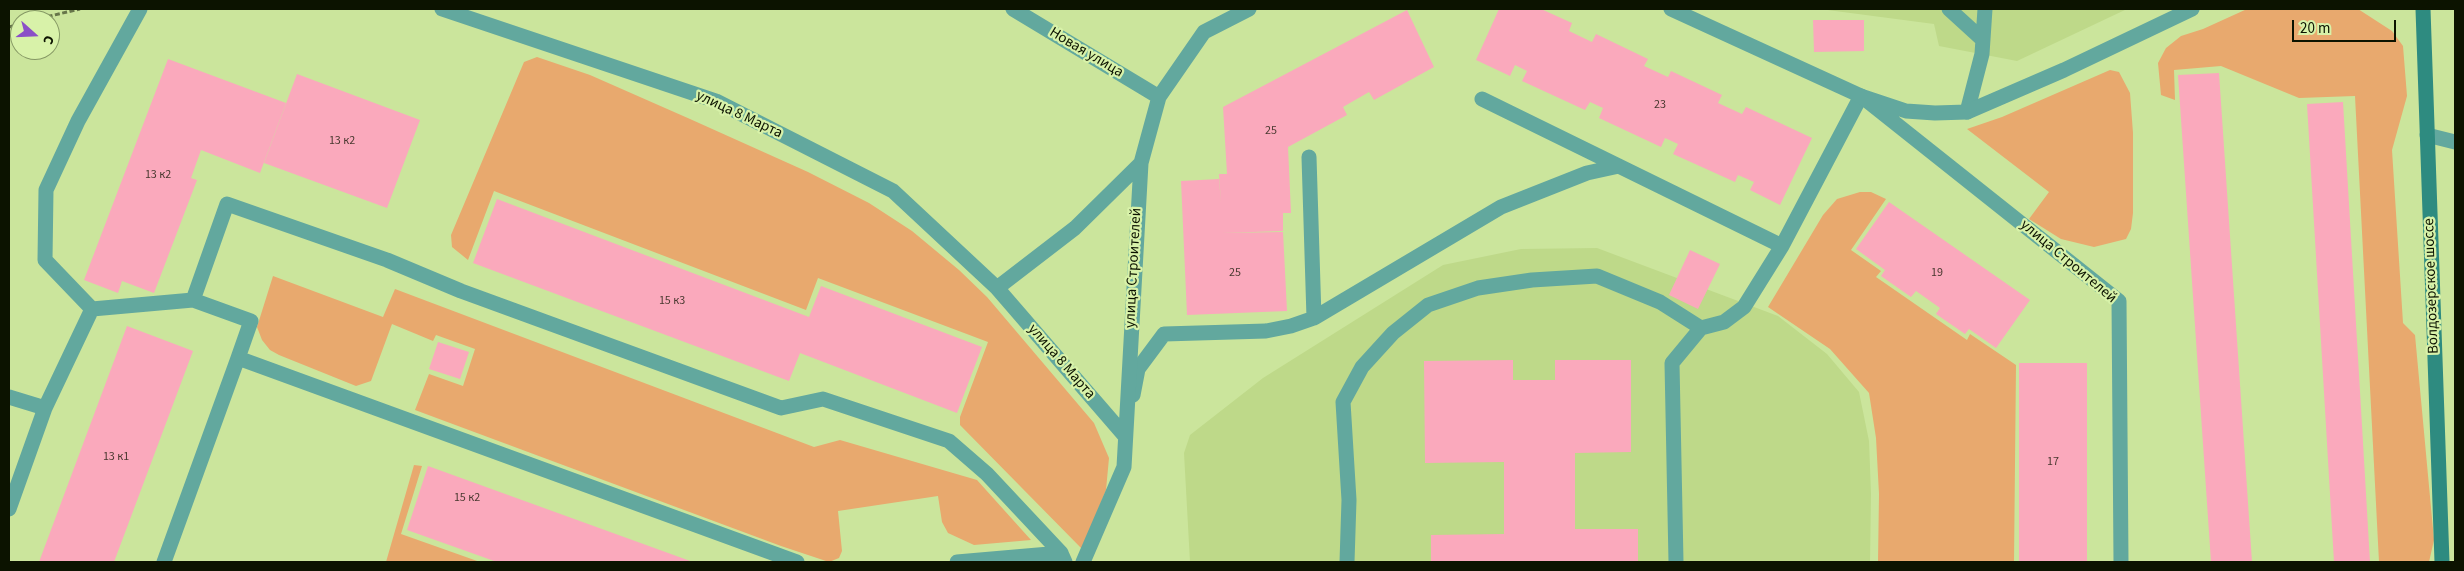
<!DOCTYPE html>
<html>
<head>
<meta charset="utf-8">
<style>
	body { margin:0 }
	#map { position:relative; width:2464px; height:571px; overflow:hidden; background:#cbe59c; font-family:"Source Sans 3",sans-serif }
	canvas { display:block }
	.frame { position:absolute; inset:0; border:10px solid #0c1300; pointer-events:none }
	.north { position:absolute; left:10px; top:10px; width:50px; height:50px; box-sizing:border-box; background:#d8f2a9; border:1px solid #869965; border-radius:50%; rotate:110deg; font-size:14px; font-weight:700; line-height:20px; text-align:center; color:#0c1300 }
	.north::after { content:''; display:block; margin:auto; width:18px; height:22px; background:#8b50c7; clip-path:polygon(50% 0,100% 100%,50% 72%,0 100%) }
	.scale { position:absolute; left:2292px; top:20px; width:104px; height:22px; box-sizing:border-box; border:2px solid #0c1300; border-top:0; padding-left:6px; font-size:15px; line-height:18px; white-space:nowrap; color:#0c1300; -webkit-text-stroke:4px #d8f2a9; paint-order:stroke }
</style>
</head>
<body>
<div id="map">
<canvas width="2464" height="571"></canvas>
<div class="frame"></div>
<div class="north">С</div>
<div class="scale">20 m</div>
</div>
<script>
const ctx = document.querySelector('canvas').getContext('2d');
ctx.lineJoin = 'round';
function paint(path, color) { ctx.fillStyle = color; ctx.fill(path, 'evenodd'); }
const shape = rows => new Path2D(rows.map(r => 'M' + r).join(''));
function strokePath(path, color, width, dash) { ctx.strokeStyle = color; ctx.lineWidth = width; ctx.lineCap = dash ? 'butt' : 'round'; ctx.setLineDash(dash || []); ctx.stroke(path); }
function label(font, color, halo, rows, align = 'center') {
  ctx.font = font + ' "Source Sans 3",sans-serif'; ctx.lineWidth = 4.5; ctx.setLineDash([]); ctx.textBaseline = 'middle'; ctx.strokeStyle = halo; ctx.fillStyle = color; for (const [text, x, y, turn = 0] of rows) {
    ctx.save(); ctx.translate(x, y); ctx.rotate((+turn || 0) * Math.PI / 180); ctx.textAlign = isNaN(turn) ? turn : align; if (halo) ctx.strokeText(text, 0, 0); ctx.fillText(text, 0, 0); ctx.restore();
  }
}
paint(shape([
	[1820,9,2127,9,2017,61,1939,46,1934,24],
	[1597,248,1778,316,1827,354,1859,392,1869,441,1871,494,1870,562,1190,562,1184,453,1190,435,1263,378,1443,265,1521,249]
]), '#bed989');
paint(shape([
	[2247,9,2358,9,2392,31,2403,46,2407,96,2392,150,2403,323,2415,335,2434,540,2429,562,2379,562,2355,96,2299,98,2221,66,2174,70,2175,100,2161,95,2158,63,2166,48,2181,36,2203,29],
	[537,57,590,75,690,119,808,172,869,203,912,231,959,270,987,297,1094,423,1109,458,1106,490,1082,549,960,425,960,417,988,342,818,278,806,310,494,191,468,260,452,247,451,235,524,62],
	[2110,70,2119,72,2130,93,2133,133,2133,213,2131,229,2126,239,2094,247,2061,239,2029,219,2049,192,1967,129,2002,117],
	[1860,192,1871,192,1886,199,1851,250,1881,271,1876,277,1967,340,1970,334,2016,365,2014,562,1878,562,1879,494,1876,438,1869,393,1830,349,1768,307,1823,215,1837,199],
	[273,276,383,317,395,289,814,447,840,440,977,480,1031,540,974,545,948,533,942,522,938,496,838,511,842,551,839,558,829,562,781,546,415,410,429,374,463,386,475,349,436,335,433,341,392,324,371,381,356,386,279,355,270,350,262,340,257,327],
	[414,465,422,466,401,534,480,562,386,562]
]), '#e8a96e');
paint(shape([
	[1499,9,1541,9,1572,23,1569,31,1592,42,1596,34,1648,59,1644,66,1668,77,1671,71,1722,95,1718,103,1742,114,1746,107,1812,138,1780,205,1750,190,1754,182,1738,175,1735,182,1673,154,1678,144,1665,138,1661,147,1599,118,1603,108,1590,102,1585,110,1522,81,1527,71,1515,65,1510,76,1476,60],
	[1407,10,1434,67,1374,100,1369,92,1343,107,1347,115,1288,147,1291,213,1283,213,1283,231,1221,233,1283,232,1287,311,1187,315,1181,181,1219,179,1221,203,1219,174,1227,174,1223,107],
	[1813,20,1864,20,1864,51,1814,52],
	[168,59,286,103,260,173,201,150,191,178,197,180,154,293,122,281,118,293,84,280],
	[2219,73,2252,562,2211,562,2178,75],
	[297,74,420,120,387,208,264,163],
	[2343,102,2370,562,2334,562,2307,104],
	[497,199,809,317,821,286,982,347,957,413,800,353,789,381,473,263],
	[1889,202,2030,300,1996,348,1969,329,1965,334,1936,314,1940,308,1916,291,1911,297,1881,276,1885,270,1856,249],
	[1690,250,1720,264,1698,309,1669,295],
	[127,326,193,351,114,562,39,562],
	[438,342,469,352,460,379,429,369],
	[1513,360,1513,380,1555,380,1555,360,1631,360,1631,452,1575,453,1575,529,1638,529,1638,562,1431,562,1431,535,1504,534,1504,462,1425,463,1424,361],
	[2019,363,2087,363,2087,562,2019,562],
	[428,466,693,562,497,562,407,530]
]), '#faa9bc');
strokePath(shape([
	[33,20,80,9],
	[9,27,20,24]
]), '#667549', 3, [5, 2.5]);
strokePath(shape([
	[1949,9,1983,40],
	[1482,99,1782,246],
	[1967,112,1982,54,1985,9],
	[1309,157,1314,318,1501,207,1587,173,1619,166],
	[92,309,45,260,46,190,78,121,140,9],
	[1133,395,1138,369,1164,334,1266,331,1291,326,1314,318],
	[9,397,45,408],
	[9,509,45,408,92,309,193,300],
	[164,562,238,358],
	[797,562,238,358,251,321,193,300,227,204,387,260,461,291,781,408,823,399,949,441,987,474,1061,553,1065,562],
	[957,562,1061,553],
	[1347,562,1349,500,1343,402,1362,367,1393,333,1428,305,1478,288,1532,280,1597,276,1660,302,1701,328],
	[1676,562,1672,363,1701,328,1724,322,1744,307,1782,246,1861,96]
]), '#62a89e', 15);
strokePath(shape([
	[442,9,716,101,893,191,997,288,1125,436],
	[1013,9,1159,97],
	[1671,9,1861,96,1906,111,1935,113,1967,112,2064,70,2192,9],
	[1861,96,2119,301,2121,562],
	[2427,135,2455,142],
	[997,288,1075,228,1141,163],
	[1083,562,1124,467,1141,163,1159,97,1204,32,1249,9]
]), '#62a89e', 15);
strokePath(shape([
	[2423,9,2442,562]
]), '#2e8b80', 15);
label('12px', '#48382f', null, [
	["23",1660,105],
	["25",1271,131],
	["13 к2",342,141],
	["13 к2",158,175],
	["25",1235,273],
	["19",1937,273],
	["15 к3",672,301],
	["13 к1",116,457],
	["17",2053,462],
	["15 к2",467,498]
]);
label('15px', '#0c1300', '#d8f2a9', [
	["Новая улица",1086,53,31],
	["улица 8 Марта",739,115,25],
	["улица Строителей",2068,262,40],
	["улица Строителей",1134,268,-87],
	["Волдозерское шоссе",2432,286,-92],
	["улица 8 Марта",1061,362,49]
]);
</script>
</body>
</html>
